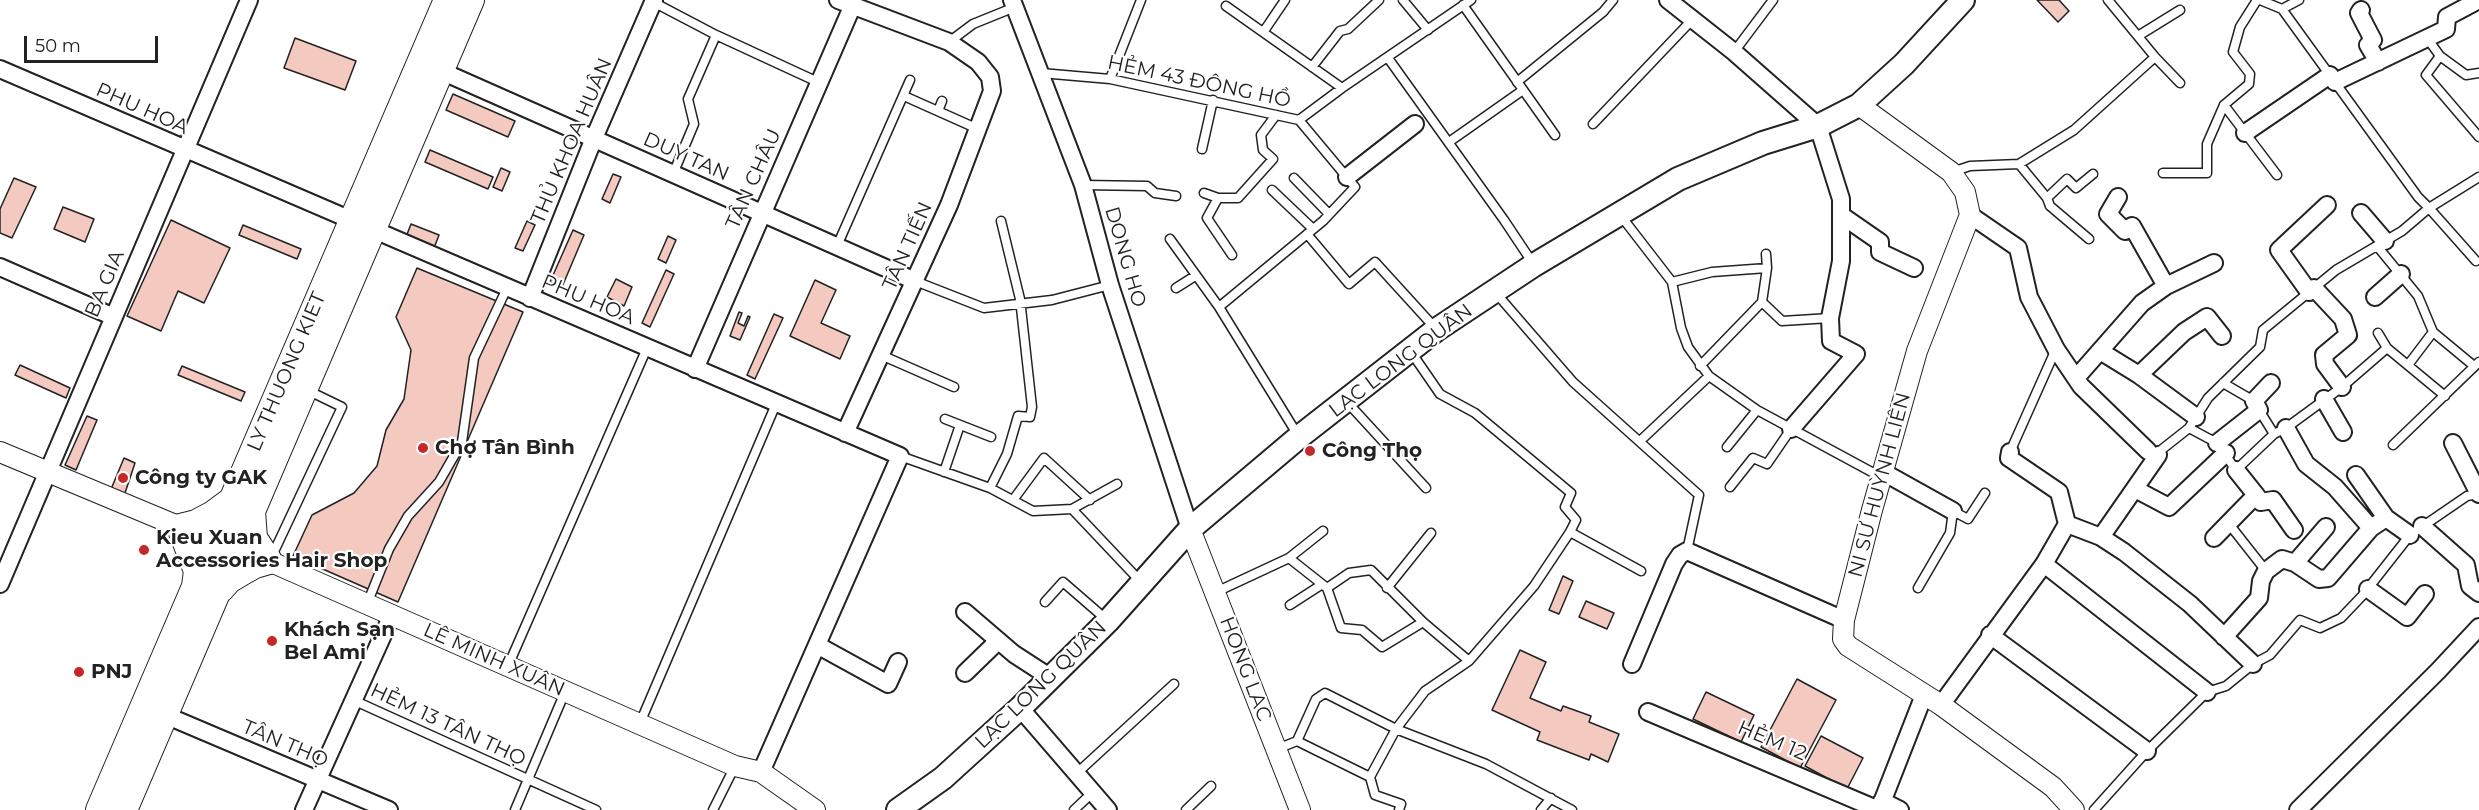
<!DOCTYPE html>
<html>
<head>
<meta charset="utf-8">
<style>
	body { margin:0 }
	#map { position:relative; width:2479px; height:810px; overflow:hidden; background:#fff; font-family:Montserrat,sans-serif }
	canvas { display:block }
	.scale { position:absolute; left:24px; top:36px; width:134px; height:27px; box-sizing:border-box; border:3px solid #222; border-top:0; padding-left:8px; font-size:18px; line-height:21px; white-space:nowrap; color:#222; -webkit-text-stroke:4px #fff; paint-order:stroke }
</style>
</head>
<body>
<div id="map">
<canvas width="2479" height="810"></canvas>
<div class="scale">50 m</div>
</div>
<script>
const ctx = document.querySelector('canvas').getContext('2d');
ctx.lineJoin = 'round';
function paint(path, color) { ctx.fillStyle = color; ctx.fill(path, 'evenodd'); }
const shape = rows => new Path2D(rows.map(r => 'M' + r).join(''));
function strokePath(path, color, width, dash) { ctx.strokeStyle = color; ctx.lineWidth = width; ctx.lineCap = dash ? 'butt' : 'round'; ctx.setLineDash(dash || []); ctx.stroke(path); }
function label(font, color, halo, rows, align = 'center') {
  ctx.font = font + ' Montserrat,sans-serif'; ctx.lineWidth = 4.5; ctx.setLineDash([]); ctx.textBaseline = 'middle'; ctx.strokeStyle = halo; ctx.fillStyle = color; for (const [text, x, y, turn = 0] of rows) {
    ctx.save(); ctx.translate(x, y); ctx.rotate((+turn || 0) * Math.PI / 180); ctx.textAlign = isNaN(turn) ? turn : align; if (halo) ctx.strokeText(text, 0, 0); ctx.fillText(text, 0, 0); ctx.restore();
  }
}
const building = shape([
	[2037,0,2059,0,2069,11,2058,22,2037,0],
	[295,38,356,61,345,90,284,68,295,38],
	[453,94,515,121,508,137,446,110,453,94],
	[430,150,493,177,488,189,425,162,430,150],
	[501,168,510,172,502,191,493,187,501,168],
	[613,174,621,177,610,203,602,199,613,174],
	[14,178,36,187,12,238,0,233,0,209,14,178],
	[63,207,94,219,85,242,54,229,63,207],
	[171,220,230,248,204,303,178,291,161,331,127,316,171,220],
	[527,221,535,225,523,251,515,248,527,221],
	[411,224,439,235,434,248,406,237,411,224],
	[243,225,301,249,297,259,239,235,243,225],
	[573,230,584,235,562,287,550,282,573,230],
	[668,236,676,240,666,263,658,259,668,236],
	[417,268,523,312,398,602,293,556,312,515,354,493,377,466,386,430,404,399,411,350,396,317,417,268],
	[666,270,674,274,650,327,642,323,666,270],
	[616,279,632,287,624,306,607,297,616,279],
	[815,280,836,290,821,323,850,336,840,359,790,336,815,280],
	[739,312,742,313,738,323,744,326,748,316,750,317,740,340,730,336,739,312],
	[774,314,783,318,755,379,747,375,774,314],
	[20,365,70,388,66,398,15,375,20,365],
	[182,366,245,392,241,401,178,375,182,366],
	[87,416,97,420,76,470,65,465,87,416],
	[124,458,135,463,123,499,109,494,124,458],
	[1563,576,1573,581,1559,614,1549,610,1563,576],
	[1586,601,1614,613,1607,629,1579,617,1586,601],
	[1520,650,1546,662,1530,698,1561,711,1563,706,1591,716,1589,722,1619,734,1608,762,1591,754,1589,760,1537,740,1540,732,1492,710,1520,650],
	[1797,679,1836,700,1800,768,1761,747,1797,679],
	[1706,692,1754,715,1741,742,1693,719,1706,692],
	[1821,736,1863,758,1847,789,1805,766,1821,736]
]);
paint(building, '#f3c9c0');
strokePath(building, '#222', 1.5);
const service = shape([
	[1403,0,1428,30],
	[2108,0,2155,57,2180,83],
	[2260,0,2282,9,2418,197,2429,208,2479,177],
	[653,2,716,35,688,99,694,124,673,174],
	[1463,5,1555,135],
	[1226,6,1342,88],
	[2282,9,2299,0],
	[1264,31,1285,0],
	[716,35,820,83],
	[2138,36,2180,10],
	[2427,38,2440,56,2466,75,2479,73],
	[949,42,973,24,1015,7],
	[1734,52,1773,0],
	[2440,56,2426,75,2479,137],
	[1388,58,1504,220,1534,265],
	[1312,67,1340,31,1348,29,1379,0],
	[1041,73,1110,79,1299,120,1355,187,1323,221,1219,307],
	[1110,79,1141,0],
	[1517,82,1603,12,1613,0],
	[904,96,978,129],
	[2224,105,2277,175],
	[938,111,942,101],
	[1299,120,1342,88,1471,0],
	[1593,124,1692,20],
	[1449,142,1523,90],
	[1202,149,1213,100],
	[2019,164,2074,130,2155,57],
	[1952,172,1970,166,2019,164,2047,198,2067,179,2076,188,2093,174],
	[2163,173,2207,173,2207,144,2224,105,2249,84,2250,74,2233,52,2240,27,2257,0],
	[1294,178,1329,214],
	[1083,185,1147,186,1155,193,1176,196],
	[1272,190,1313,229],
	[1204,193,1218,198],
	[2047,198,2050,206,2089,239],
	[1621,216,1672,282,1681,328,1688,347,1709,376,1757,410,1881,477],
	[1307,234,1349,284,1375,262,1436,329],
	[1170,239,1219,307,1299,437],
	[837,246,910,80],
	[2377,246,2418,296,2433,332,2474,366],
	[1232,255,1207,218,1218,198,1238,198,1273,159,1263,150,1261,135,1276,115],
	[915,281,984,308,1052,300,1110,285],
	[1672,282,1712,272,1767,268],
	[1176,288,1195,276],
	[1495,292,1573,382,1699,495,1687,551],
	[1762,302,1782,321,1830,318],
	[2378,333,2387,348,2445,396],
	[881,355,954,387],
	[2408,365,2433,332],
	[1700,366,1762,302,1767,268,1766,254],
	[2223,383,2254,401],
	[1347,402,1426,488],
	[2259,410,2274,434],
	[945,419,991,437],
	[2189,428,2208,398,2260,347,2263,330,2336,270,2402,231,2429,208,2476,261],
	[1640,441,1709,376],
	[2393,445,2479,362],
	[1727,447,1757,410],
	[2010,452,2056,349],
	[2156,454,2189,428,2217,443,2236,470,2274,434,2286,428,2342,387,2387,348],
	[900,456,990,488,1033,511,1072,509,1141,582],
	[944,472,960,425],
	[1730,487,1753,458,1767,464,1791,429],
	[990,488,1007,454,1018,416,1030,417,1032,407,1020,299,1001,221],
	[1013,500,1044,458,1090,500],
	[1072,509,1117,484],
	[2229,524,2266,571],
	[1570,532,1641,571],
	[271,558,342,407,307,390],
	[1289,558,1323,531],
	[1327,588,1341,628,1362,630,1382,647,1423,622],
	[1387,588,1431,533],
	[1918,588,1950,533,1953,511,1968,519,1985,493],
	[1216,592,1289,558,1327,588,1349,573,1371,570,1423,622,1469,661],
	[1045,602,1063,582,1108,621],
	[367,604,389,549,408,516,439,482,462,442,474,358,507,288],
	[1290,605,1321,585],
	[508,666,647,348],
	[353,700,596,810],
	[640,723,776,404],
	[1297,741,1370,777,1396,729,1486,764,1572,810],
	[1277,749,1297,741,1316,699,1325,693,1396,729,1425,691,1469,661,1534,586,1570,532,1576,520,1565,507,1571,493,1475,413,1440,394,1411,352],
	[1076,774,1174,684],
	[1370,777,1375,795,1401,804,1399,810],
	[515,810,565,692],
	[713,810,735,766],
	[1074,810,1092,793],
	[1186,810,1211,786],
	[1541,810,1551,798],
	[2094,810,2147,751,2207,692,2226,686,2253,664,2270,655,2300,620,2320,628,2341,618,2362,596,2410,535,2467,496,2479,494]
]);
const minor = shape([
	[838,0,949,42,978,62,990,77,992,91,949,205,845,433],
	[1012,0,1083,185,1110,285,1190,529],
	[1668,0,1734,52,1818,126,1841,199,1841,261,1830,318,1831,341,1856,354,1791,429],
	[2361,10,2359,13,2373,40,2368,45,2378,62],
	[0,69,900,456,761,772],
	[441,71,915,281],
	[2335,82,2446,29,2447,17,2479,0],
	[2245,133,2330,75],
	[1347,177,1415,124],
	[2118,197,2108,214,2125,231,2132,226,2166,286],
	[2361,213,2385,241],
	[1841,215,1880,242,1880,252,1914,268],
	[1970,215,2018,248,2029,297,2056,349,2081,386,2148,451],
	[0,267,114,317],
	[2314,288,2343,319,2348,335,2324,355,2325,364,2342,387],
	[2309,292,2279,250,2327,205],
	[2375,297,2401,274],
	[530,298,594,138,654,0],
	[2100,351,2139,375],
	[695,369,852,7],
	[2076,378,2142,303,2166,286,2214,263],
	[2324,399,2343,432],
	[2196,417,2139,375,2184,332,2207,317,2222,336],
	[2286,428,2306,464,2335,487,2371,528],
	[2217,443,2259,410,2254,401,2271,383],
	[2453,443,2479,494],
	[2010,452,2009,458,2059,492,2067,524],
	[1883,472,1953,511],
	[2356,475,2386,518,2410,535],
	[2135,489,2169,507,2226,453],
	[2256,495,2261,502,2273,500,2294,530],
	[2422,526,2466,565,2470,586,2479,593],
	[2101,537,2158,455],
	[2214,538,2256,495,2236,470],
	[2295,563,2326,527],
	[2044,564,2207,692],
	[0,584,249,0],
	[2368,589,2407,617,2425,594],
	[965,612,1014,654,1051,678],
	[1990,635,2147,751],
	[2224,637,2259,598,2261,581,2266,571,2282,559,2295,563,2319,579,2328,578,2371,528,2386,518],
	[817,645,888,684,898,662],
	[1632,664,1674,564,1680,555,1687,551,1844,620],
	[965,673,998,641],
	[1941,705,2044,564,2067,524,2101,537,2124,552,2190,604,2253,664],
	[1020,708,1108,810],
	[1648,712,1879,810],
	[165,715,389,810],
	[1882,801,1900,810],
	[304,810,392,615],
	[1879,810,1924,695],
	[2298,810,2438,671,2479,627]
]);
const tertiary = shape([
	[1859,105,1951,172,1965,192,1970,215,1917,351,1872,510,1844,620,1843,639,1848,646,1941,705,2053,787,2074,810],
	[0,452,192,532],
	[1190,529,1300,810],
	[223,543,269,561,735,766,761,772,815,810]
]);
const secondary = shape([
	[898,810,943,778,1020,708,1108,621,1190,529,1299,437,1436,330,1534,265,1678,179,1763,143,1818,126,1859,105,1904,64,1963,0]
]);
const primary = shape([
	[195,586,197,571,180,527,196,523,213,514,232,500],
	[221,589,229,580,244,571,255,565,269,561,254,538,252,511],
	[99,810,447,0],
	[124,810,471,0]
]);
strokePath(service, '#222', 11);
strokePath(minor, '#222', 20);
strokePath(tertiary, '#222', 22);
strokePath(secondary, '#222', 26);
strokePath(primary, '#222', 28);
strokePath(service, '#fff', 8);
strokePath(minor, '#fff', 16);
strokePath(tertiary, '#fff', 20);
strokePath(secondary, '#fff', 22);
strokePath(primary, '#fff', 26);
for (const [x, y, r, color] of [
	[423,448,6,"#c62828"],
	[1310,451,6,"#c62828"],
	[123,478,6,"#c62828"],
	[144,550,6,"#c62828"],
	[272,641,6,"#c62828"],
	[79,672,6,"#c62828"]
]) { const dot = new Path2D(); dot.arc(x, y, r, 0, 2 * Math.PI); ctx.fillStyle = color; ctx.fill(dot); strokePath(dot, '#fff', 2); }
label('20px', '#222', '#fff', [
	["HẺM 43 ĐÔNG HỒ",1199,82,12],
	["PHU HOA",142,109,24],
	["THỦ KHOA HUÂN",572,141,-67],
	["DUY TAN",686,157,24],
	["TÂN CHÂU",754,179,-66],
	["TÂN TIẾN",908,246,-66],
	["DONG HO",1125,257,74],
	["BA GIA",105,284,-67],
	["PHU HOA",588,300,23],
	["LẠC LONG QUÂN",1401,361,-37],
	["LY THUONG KIET",287,372,-67],
	["NI SƯ HUỲNH LIÊN",1880,485,-75],
	["LÊ MINH XUÂN",494,660,24],
	["HONG LAC",1245,669,69],
	["LẠC LONG QUÂN",1041,685,-44],
	["HẺM 13 TÂN THỌ",448,725,25],
	["HẺM 12",1772,741,23],
	["TÂN THỌ",285,744,23]
]);
label('bold 20px', '#222', '#fff', [
	["Chợ Tân Bình",435,448],
	["Công Thọ",1322,451],
	["Công ty GAK",135,478],
	["Kieu Xuan",156,538],
	["Accessories Hair Shop",156,561],
	["Khách Sạn",284,630],
	["Bel Ami",284,653],
	["PNJ",91,672]
], 'left');
</script>
</body>
</html>
